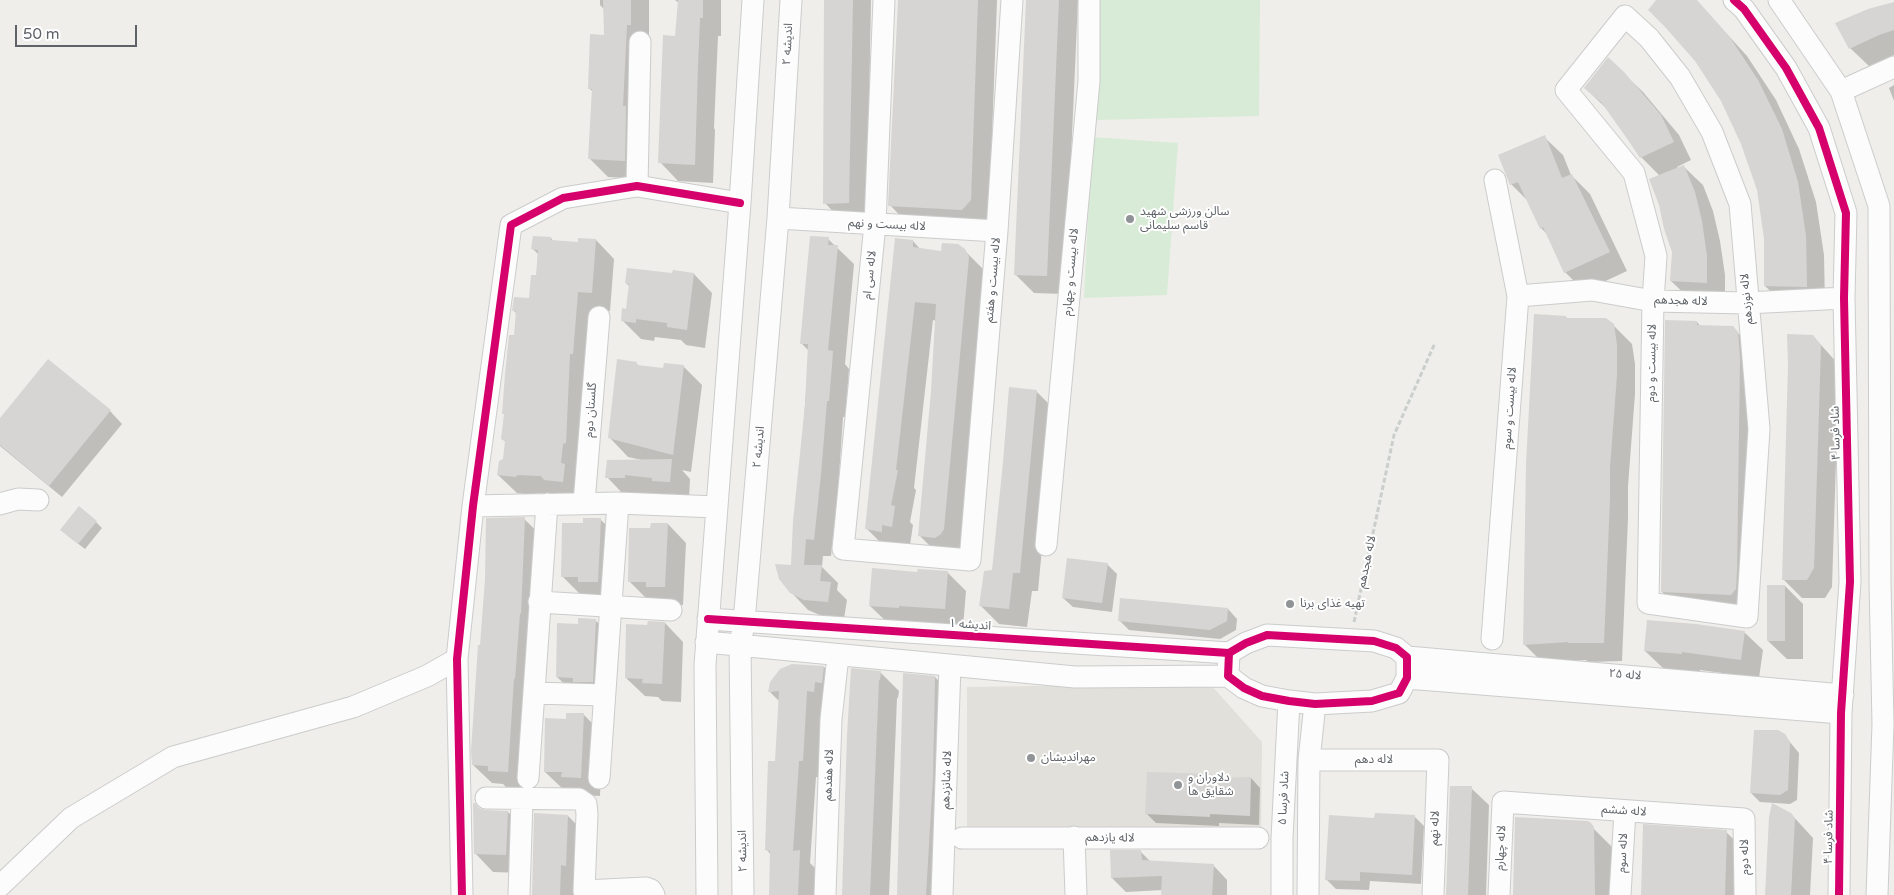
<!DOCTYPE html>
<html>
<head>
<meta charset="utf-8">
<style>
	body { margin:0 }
	#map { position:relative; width:1894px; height:895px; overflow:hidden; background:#efeeea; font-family:"Varela Round",sans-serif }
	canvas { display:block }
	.scale { position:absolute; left:15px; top:25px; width:122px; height:22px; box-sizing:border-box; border:2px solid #5f6368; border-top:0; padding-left:6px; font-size:15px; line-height:18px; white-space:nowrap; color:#5f6368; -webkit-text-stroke:4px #fff; paint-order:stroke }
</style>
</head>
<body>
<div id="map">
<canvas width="1894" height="895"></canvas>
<div class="scale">50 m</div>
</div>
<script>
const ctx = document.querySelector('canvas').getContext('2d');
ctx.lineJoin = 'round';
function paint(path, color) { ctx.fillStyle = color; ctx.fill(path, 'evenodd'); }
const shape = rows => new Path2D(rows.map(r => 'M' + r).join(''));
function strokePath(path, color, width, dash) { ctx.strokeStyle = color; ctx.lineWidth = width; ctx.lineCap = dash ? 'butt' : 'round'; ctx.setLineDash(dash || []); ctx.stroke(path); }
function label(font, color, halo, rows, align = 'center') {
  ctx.font = font + ' "Varela Round","Noto Sans Arabic",sans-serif'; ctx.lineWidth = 4; ctx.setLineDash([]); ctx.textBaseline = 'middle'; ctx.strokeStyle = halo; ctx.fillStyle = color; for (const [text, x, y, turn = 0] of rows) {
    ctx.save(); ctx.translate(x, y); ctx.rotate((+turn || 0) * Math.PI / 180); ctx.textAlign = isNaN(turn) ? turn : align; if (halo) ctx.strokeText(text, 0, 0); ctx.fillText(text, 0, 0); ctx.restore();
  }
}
paint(shape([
	[1096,685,1211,685,1262,742,1261,833,967,829,967,687]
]), '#e2e0da');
paint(shape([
	[1099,0,1260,0,1259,116,1097,120],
	[1092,137,1178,143,1167,295,1084,298]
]), '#d8ebd6');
paint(shape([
	[600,0,649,0,649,43,643,179,608,177,589,158,593,92,589,88,605,36,605,10,600,5],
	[675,0,721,0,721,36,718,36,714,128,715,130,713,183,678,181,660,162,676,37,679,3],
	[826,0,871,0,867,221,843,222,825,203],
	[900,0,997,0,989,219,980,228,908,224,890,205],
	[1028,0,1078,0,1065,294,1034,293,1015,274],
	[1658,0,1696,0,1747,56,1776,100,1799,149,1816,202,1824,255,1825,305,1784,304,1765,286,1765,239,1758,190,1742,143,1722,100],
	[1894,3,1894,55,1869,66,1850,48],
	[1623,73,1643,92,1679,135,1691,160,1677,167,1678,169,1684,167,1703,185,1713,211,1720,241,1725,275,1725,301,1690,299,1671,281,1673,252,1660,176,1641,157,1608,110,1585,88],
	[1894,85,1894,101,1889,88],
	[1544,137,1563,155,1571,175,1590,194,1627,271,1584,291,1565,272,1549,236,1541,228,1529,202,1511,184],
	[551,238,554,242,579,244,596,240,614,259,610,311,596,310,582,500,559,494,536,493,534,495,517,493,498,475,504,460,506,442,502,439,515,337,517,314,513,310,530,299,537,276,538,254,533,249],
	[828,239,854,264,845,364,849,369,848,383,845,417,843,417,838,492,831,556,823,556,822,567,838,583,837,590,847,600,844,619,822,616,808,610,791,592,809,351,801,343],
	[913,241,921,250,943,252,964,250,983,269,987,276,962,548,938,554,920,536,932,391,936,321,933,320,914,488,916,490,910,522,913,525,910,545,901,543,900,550,885,547,866,528],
	[694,274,712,293,705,348,686,345,681,340,655,337,654,341,641,339,622,320,627,310,630,287,626,283,673,275],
	[1566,317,1568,319,1613,325,1632,344,1635,364,1635,394,1628,486,1628,518,1622,661,1588,662,1586,660,1543,663,1524,644],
	[1697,322,1701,327,1732,327,1756,351,1754,607,1681,610,1662,592],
	[1813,336,1839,365,1832,587,1825,598,1802,598,1784,580],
	[636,363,640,367,664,369,683,366,702,385,691,472,682,470,690,479,689,500,643,493,643,496,625,496,607,477,642,460,628,457,610,438],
	[1036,391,1055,410,1038,591,1032,591,1027,627,999,624,980,605,993,571],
	[110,411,122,424,62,497,0,446,0,419],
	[524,519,543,537,526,790,508,789,503,784,492,783,473,765,482,646],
	[600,519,619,538,616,600,581,595,562,576,584,525],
	[96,522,102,528,85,549,68,536],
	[668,524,686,543,683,605,665,605,648,600,629,581,652,530],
	[1107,564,1117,574,1112,612,1073,607,1063,598],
	[947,572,966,591,963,627,889,624,870,606,919,573],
	[1785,586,1803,604,1803,659,1787,659,1768,641],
	[1228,609,1237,619,1236,630,1220,639,1129,630,1120,621],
	[595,620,614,638,611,700,576,695,557,677,579,625],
	[665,623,683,642,681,702,662,701,658,697,645,696,626,678,649,626],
	[1744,632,1763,650,1759,678,1700,670,1700,672,1664,669,1645,651],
	[824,667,841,684,820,778,816,777,810,863,816,869,816,895,770,895,771,855,767,850,776,762,780,702,770,692],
	[852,670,880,672,899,691,898,698,897,698,889,895,844,895],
	[935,677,953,696,945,895,898,895],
	[584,715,602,733,600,796,581,795,564,790,545,772,568,720],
	[1784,735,1799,753,1797,800,1790,804,1760,802,1751,793],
	[1211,776,1215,779,1251,778,1260,788,1259,825,1219,823,1219,826,1156,823,1146,813],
	[1471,788,1489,805,1486,895,1447,895],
	[508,812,526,831,524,873,493,872,475,853],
	[1791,814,1813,838,1810,895,1767,895],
	[568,816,586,834,579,895,533,895],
	[1414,816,1424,826,1421,884,1370,881,1369,890,1336,889,1326,879,1376,819],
	[1587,822,1612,847,1613,895,1514,895],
	[1726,832,1745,850,1744,895,1642,895],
	[1141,852,1151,862,1213,865,1227,880,1227,895,1163,895,1163,890,1126,892,1112,878]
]), '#0003');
paint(shape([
	[603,0,631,0,631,25,627,25,623,106,626,106,625,161,588,159,592,89,588,89,590,34,604,35],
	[678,0,703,0,703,18,700,18,698,65,695,165,658,163,663,35,675,36],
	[824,0,853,0,849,203,823,204],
	[898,0,978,0,971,200,962,210,888,206],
	[1026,0,1059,0,1047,276,1014,275],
	[1656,0,1697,0,1729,36,1758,80,1782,129,1798,182,1806,236,1807,287,1764,286,1764,239,1757,190,1741,144,1721,101,1695,61,1665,27,1648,10],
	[1894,2,1894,30,1879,35,1849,49,1835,23,1868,9],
	[1608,57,1624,72,1661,115,1674,142,1640,158,1628,140,1601,102,1584,88],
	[1545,135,1562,178,1572,174,1610,252,1564,273,1543,227,1540,229,1518,182,1510,185,1498,155],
	[1684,165,1695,192,1702,221,1707,256,1707,283,1670,281,1672,252,1664,229,1659,205,1649,179],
	[533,236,551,237,551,240,578,242,578,238,596,239,592,293,578,292,573,354,570,354,566,443,563,444,561,463,565,464,563,482,544,480,541,476,517,475,516,477,497,475,499,461,503,459,505,441,501,439,504,414,502,414,505,374,509,335,514,335,516,311,512,311,514,297,529,298,531,275,536,275,538,250,531,249],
	[810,236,829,237,828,245,838,245,828,350,833,351,832,365,829,401,827,401,821,474,814,540,806,539,804,565,822,565,820,581,831,582,828,602,804,600,790,593,779,579,775,564,791,565,793,521,805,405,808,344,800,344],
	[895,238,913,240,913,247,941,251,942,243,958,244,965,249,969,257,944,529,941,534,935,538,918,536,931,391,936,304,915,302,896,470,898,470,891,505,895,506,892,527,882,525,882,532,865,529],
	[627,268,672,273,673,270,694,273,687,330,667,327,667,323,636,319,636,323,621,321,622,308,626,309,629,284,625,283],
	[1534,314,1566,316,1566,318,1606,318,1614,324,1617,345,1617,375,1610,467,1610,498,1604,643,1568,643,1568,642,1523,645,1526,464],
	[1665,320,1697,321,1697,325,1733,326,1738,332,1740,358,1737,571,1736,589,1731,595,1661,592],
	[1787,334,1813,335,1821,345,1814,568,1807,580,1782,580,1788,365],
	[48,359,111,410,49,486,0,445,0,418],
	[617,359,637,362,637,365,663,368,664,363,684,365,673,455,608,438],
	[1009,387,1037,390,1020,573,1013,573,1009,609,979,606,984,571,992,570,1003,462],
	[672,459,670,482,652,481,652,478,625,475,625,478,605,478,607,460],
	[79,506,97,521,78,544,60,530],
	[525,517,521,614,520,613,515,679,514,678,508,772,488,771,488,766,472,765,471,751,478,645,480,645,485,579,486,518],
	[583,518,601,518,598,582,578,582,578,577,561,577,562,523,583,523],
	[651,523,668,523,665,587,646,587,646,582,628,582,629,528,650,528],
	[1067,558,1108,563,1102,603,1062,598],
	[872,568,917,572,918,569,948,571,945,609,899,606,899,608,869,606],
	[1767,585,1785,585,1785,641,1767,641],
	[1120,598,1228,608,1227,621,1210,630,1118,621],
	[578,618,596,619,593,682,573,682,573,678,556,677,557,623,578,624],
	[1647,620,1696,624,1745,631,1741,660,1682,652,1682,654,1644,651],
	[648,621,665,622,662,684,642,683,643,679,625,678,626,624,647,625],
	[792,664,824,666,822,683,815,682,814,692,807,691,803,761,799,761,793,851,800,850,798,895,769,895,770,851,765,850,768,761,775,761,779,691,768,692,770,682,780,669],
	[851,668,881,671,880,680,879,680,870,895,842,895,847,735],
	[903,673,935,676,933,777,926,895,897,895],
	[566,713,584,713,581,778,561,777,562,772,544,772,545,718,566,719],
	[1754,730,1778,730,1785,734,1790,742,1788,790,1780,795,1750,793],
	[1147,772,1212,774,1212,778,1251,777,1250,816,1210,814,1210,817,1145,814],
	[1450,786,1472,786,1468,895,1446,895],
	[473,803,475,803,479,808,485,810,508,811,506,855,474,854],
	[1772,803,1791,813,1795,818,1791,895,1765,895,1769,817],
	[534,813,568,815,566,866,561,865,560,895,532,895],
	[1375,813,1415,815,1412,875,1360,872,1360,881,1325,880,1329,815,1374,818],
	[1515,817,1588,821,1591,823,1594,827,1595,895,1513,895],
	[1643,824,1727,830,1725,895,1641,895],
	[1110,850,1141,850,1142,860,1214,864,1212,895,1161,895,1162,876,1111,878]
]), '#d6d5d3');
const minor = shape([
	[884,0,875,224,843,549,970,560,997,231,1012,0],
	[1734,0,1744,9,1786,68,1819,128,1846,213,1844,298,1850,582,1841,713,1839,895],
	[1779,0,1841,91,1879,206,1880,583,1883,724,1877,895],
	[1625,16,1649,38,1680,77,1712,132,1740,204,1759,429,1747,617,1648,603,1653,301,1656,256,1634,173,1566,90,1625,16],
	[1841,91,1894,67],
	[637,186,640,42],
	[778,218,997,231],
	[1518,296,1592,290,1653,301,1747,303,1844,298],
	[584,503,599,317],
	[0,504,18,499,38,500],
	[473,506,618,503,716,507],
	[1046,545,1089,81,1089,0],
	[539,602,671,610],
	[708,619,1229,653,1246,643,1267,635,1374,641,1396,648,1407,657,1407,678,1399,693,1372,701,1315,704,1289,701,1262,696,1244,688,1228,676,1229,653],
	[1492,639,1518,296,1495,180],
	[706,642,1075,677,1228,676],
	[1407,657,1843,695],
	[1407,678,1841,713],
	[534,693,604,695],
	[1309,760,1438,760,1433,895],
	[528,778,547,504],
	[599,778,618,503],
	[486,798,579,799,586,804,587,814,584,891,587,895],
	[1074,837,1076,895],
	[962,838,1258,838],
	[0,886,71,818,173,757,353,707,427,676,457,659],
	[584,891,646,888,651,890,654,895],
	[462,895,457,659,473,506,511,225,563,198,637,186,740,203],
	[519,895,522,799],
	[707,895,705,665,740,203,753,0],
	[743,895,740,646,744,622,778,218,791,0],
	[825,895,831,719,838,656],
	[942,895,950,666],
	[1282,895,1282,838,1289,701],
	[1308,895,1309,760,1315,704],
	[1499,895,1503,802,1744,819,1745,895],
	[1620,895,1625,811]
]);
strokePath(minor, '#cbcccc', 23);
strokePath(shape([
	[1354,622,1394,435,1435,343]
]), '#cacfcc', 3, [5, 2.5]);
strokePath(minor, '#fdfcfc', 21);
strokePath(shape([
	[1734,0,1744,9,1786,68,1819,128,1846,213,1844,298,1850,582,1841,713,1839,895],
	[708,619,1229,653,1246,643,1267,635,1374,641,1396,648,1407,657,1407,678,1399,693,1372,701,1315,704,1289,701,1262,696,1244,688,1228,676,1229,653],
	[462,895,457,659,473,506,511,225,563,198,637,186,740,203]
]), '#d6006c', 8);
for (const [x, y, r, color] of [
	[1130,219,5,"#919496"],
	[1290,604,5,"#919496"],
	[1031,758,5,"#919496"],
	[1178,785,5,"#919496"]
]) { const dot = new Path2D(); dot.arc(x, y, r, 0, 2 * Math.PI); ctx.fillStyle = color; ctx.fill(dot); strokePath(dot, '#fff', 2); }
label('12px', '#5f6368', '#fff', [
	["اندیشه ۲",788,44,-87],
	["لاله بیست و نهم",887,225,3],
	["لاله بیست و چهارم",1071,272,-85],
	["لاله سی ام",870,275,-84],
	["لاله بیست و هفتم",993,280,-85],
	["لاله نوزدهم",1747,299,-95],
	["لاله هجدهم",1681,301,2],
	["لاله بیست و دوم",1652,363,-89],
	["لاله بیست و سوم",1510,408,-86],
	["گلستان دوم",591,410,-86],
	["شاد فرسا ۴",1836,433,-91],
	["اندیشه ۲",759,447,-85],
	["لاله هجدهم",1367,562,-78],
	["اندیشه ۱",970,625,4],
	["لاله ۲۵",1625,675,5],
	["لاله دهم",1374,760],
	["لاله هفدهم",829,775,-88],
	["لاله شانزدهم",947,780,-88],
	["شاد فرسا ۵",1284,798,-87],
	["لاله ششم",1624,811,4],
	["لاله نهم",1435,828,-88],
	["شاد فرسا ۴",1829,837,-89],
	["لاله یازدهم",1110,838,1],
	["لاله چهارم",1501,848,-87],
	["اندیشه ۲",743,851,-91],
	["لاله سوم",1623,853,-87],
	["لاله دوم",1745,857,-91]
]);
label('12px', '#5f6368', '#fff', [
	["سالن ورزشی شهید",1140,212],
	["قاسم سلیمانی",1140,226],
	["تهیه غذای برنا",1300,604],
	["مهراندیشان",1041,758],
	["دلاوران و",1188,778],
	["شقایق ها",1188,792]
], 'left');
</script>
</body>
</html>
